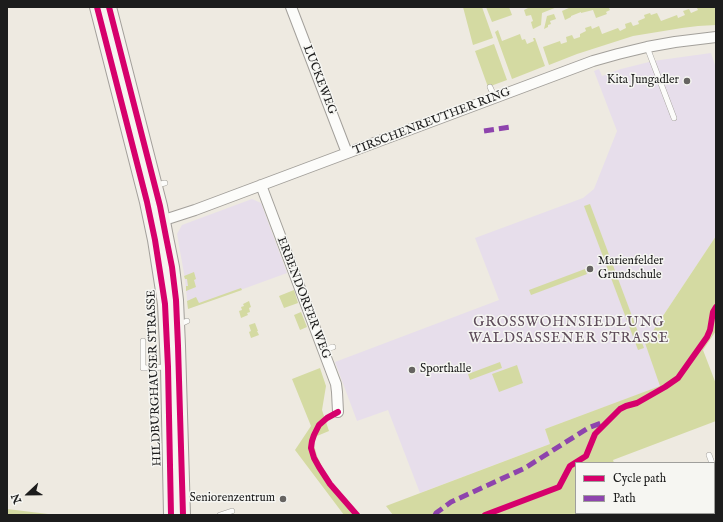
<!DOCTYPE html>
<html>
<head>
<meta charset="utf-8">
<style>
	body { margin:0 }
	#map { position:relative; width:723px; height:522px; overflow:hidden; background:#eeeae1; font-family:"IM FELL English",serif }
	canvas { display:block }
	.frame { position:absolute; inset:0; border:8px solid #1c1c1c; pointer-events:none }
	.legend { position:absolute; left:575px; top:462px; width:140px; height:52px; box-sizing:border-box; background:#f6f6f2; border:1px solid #9f9f9c; margin:0; padding:5px 7px; list-style:none; font-size:12px; color:#1c1c1c }
	.legend li { display:flex; align-items:center; gap:8px; height:20px }
	.legend b { width:20px; border:1px solid #9f9f9c }
	.north { position:absolute; left:8px; top:474px; width:40px; height:40px; -webkit-text-stroke:3px #f6f6f2; paint-order:stroke; rotate:248deg; font-size:11px; font-weight:700; line-height:16px; text-align:center; color:#1c1c1c }
	.north::after { content:''; display:block; margin:auto; width:14px; height:18px; background:#1c1c1c; clip-path:polygon(50% 0,100% 100%,50% 72%,0 100%) }
</style>
</head>
<body>
<div id="map">
<canvas width="723" height="522"></canvas>
<div class="frame"></div>
<ul class="legend">
<li><b style="height:5px;background:#d6006c"></b>Cycle path</li>
<li><b style="height:5px;background:#8e44ad"></b>Path</li>
</ul>
<div class="north">N</div>
</div>
<script>
const ctx = document.querySelector('canvas').getContext('2d');
ctx.lineJoin = 'round';
function paint(path, color) { ctx.fillStyle = color; ctx.fill(path, 'evenodd'); }
const shape = rows => new Path2D(rows.map(r => 'M' + r).join(''));
function strokePath(path, color, width, dash) { ctx.strokeStyle = color; ctx.lineWidth = width; ctx.lineCap = dash ? 'butt' : 'round'; ctx.setLineDash(dash || []); ctx.stroke(path); }
function label(font, color, halo, rows, align = 'center') {
  ctx.font = font + ' "IM FELL English",serif'; ctx.lineWidth = 3; ctx.setLineDash([]); ctx.textBaseline = 'middle'; ctx.strokeStyle = halo; ctx.fillStyle = color; for (const [text, x, y, turn = 0] of rows) {
    ctx.save(); ctx.translate(x, y); ctx.rotate((+turn || 0) * Math.PI / 180); ctx.textAlign = isNaN(turn) ? turn : align; if (halo) ctx.strokeText(text, 0, 0); ctx.fillText(text, 0, 0); ctx.restore();
  }
}
paint(shape([
	[711,53,716,68,716,236,645,343,661,386,545,429,550,444,420,493,388,410,357,421,335,362,499,300,475,238,583,198,594,189,617,131,594,71,599,69,602,76,621,69,653,61],
	[252,199,261,203,287,273,188,309,185,279,177,234,182,225]
]), '#e7deeb');
paint(shape([
	[463,7,482,7,493,38,473,45],
	[486,7,509,7,512,15,492,22],
	[528,7,557,7,542,13,541,25,533,29,531,22,533,21,531,15,526,16,524,10,528,8],
	[571,7,612,7,609,8,610,10,606,12,607,14,596,18,593,10,581,13,581,12,571,16,571,17,565,20,562,11],
	[699,7,716,7,716,25,698,26,682,28,633,36,577,54,549,65,543,47,560,41,561,44,567,42,566,37,572,35,574,39,580,37,580,34,586,31,585,28,591,26,592,29,599,26,602,34,618,28,620,31,626,28,625,24,631,22,633,26,639,24,638,21,645,18,644,15,650,13,651,15,657,13,661,21,677,15,678,18,685,15,683,11,689,9,691,13,698,10,697,8],
	[554,14,556,19,550,21,551,24,548,25,548,27,544,29,547,16],
	[498,30,502,41,520,34,522,40,525,39,527,44,534,41,533,38,535,38,545,66,512,79,495,32],
	[494,44,507,80,488,87,475,51],
	[590,204,644,348,638,350,584,206],
	[716,236,716,331,703,350,716,384,716,421,613,460,614,463,576,463,576,513,590,513,591,515,393,515,386,506,550,444,545,429,660,386,645,343],
	[585,269,587,274,531,295,529,290],
	[194,272,196,279,194,280,196,287,186,291,186,286,188,286,187,279,185,279,184,276],
	[241,288,242,290,188,309,187,301,196,297,199,303],
	[294,290,298,303,284,308,279,296],
	[249,301,251,307,249,308,250,312,247,313,248,315,241,318,239,311,242,310,241,307,244,306,243,304],
	[301,312,307,327,300,330,294,315],
	[255,323,258,331,257,331,259,335,251,338,249,332,251,331,249,325],
	[500,362,502,368,470,380,468,374],
	[517,365,523,383,499,392,492,374],
	[320,368,326,386,322,410,329,431,317,436,314,441,314,445,317,456,328,479,360,515,344,515,295,450,311,426,292,379],
	[7,509,40,513,56,515,7,515]
]), '#d4daa2');
const lane = shape([
	[647,47,674,118],
	[490,87,495,98],
	[156,185,165,183],
	[178,325,187,321],
	[143,341,143,368,167,367],
	[323,350,333,347],
	[709,455,712,463],
	[714,469,716,474],
	[630,513,631,515],
	[220,515,232,511]
]);
const street = shape([
	[291,7,347,153],
	[261,185,336,384,337,392,338,412],
	[158,222,195,210,593,61,618,54,647,47,675,42,716,37],
	[714,500,716,499],
	[685,515,688,513]
]);
const secondary = shape([
	[97,7,147,202,155,240,163,291,165,304,168,367,171,515],
	[109,7,160,206,166,237,172,267,176,300,178,346,183,515]
]);
strokePath(lane, '#a3a09b', 6);
strokePath(street, '#a3a09b', 12);
strokePath(secondary, '#a3a09b', 16);
strokePath(lane, '#fcfcfa', 5);
strokePath(street, '#fcfcfa', 10);
strokePath(secondary, '#f6f3ef', 14);
strokePath(shape([
	[484,131,511,127],
	[435,515,436,513,451,502,525,468,588,428,604,422]
]), '#8e44ad', 5, [10, 5]);
strokePath(shape([
	[97,7,147,202,155,240,163,291,165,304,168,367,171,515],
	[109,7,160,206,166,237,172,267,176,300,178,346,183,515],
	[338,412,327,418,319,425,314,435,312,441,311,448,314,458,319,467,330,484,357,515],
	[485,515,559,487,570,466,586,456,595,434,620,409,626,406,637,403,665,387,678,378,707,337,710,330,713,312,716,307]
]), '#d6006c', 6);
for (const [x, y, r, color] of [
	[687,81,4,"#666461"],
	[590,269,4,"#666461"],
	[412,370,4,"#666461"],
	[283,499,4,"#666461"]
]) { const dot = new Path2D(); dot.arc(x, y, r, 0, 2 * Math.PI); ctx.fillStyle = color; ctx.fill(dot); strokePath(dot, '#f6f6f2', 1.5); }
label('12px', '#1c1c1c', '#f6f6f2', [
	["LUCKEWEG",319,80,69],
	["TIRSCHENREUTHER RING",432,122,-21],
	["ERBENDORFER WEG",303,298,69],
	["HILDBURGHAUSER STRASSE",155,378,-92]
]);
label('12px', '#1c1c1c', '#f6f6f2', [
	["Kita Jungadler",679,81],
	["Marienfelder",598,262,"left"],
	["Grundschule",598,276,"left"],
	["Sporthalle",420,370,"left"],
	["Seniorenzentrum",275,499]
], 'right');
ctx.letterSpacing = '1px';
label('14px', '#5f4d5b', '#f6f6f2', [
	["GROSSWOHNSIEDLUNG",569,323],
	["WALDSASSENER STRASSE",569,339]
]);
ctx.letterSpacing = '0px';
</script>
</body>
</html>
